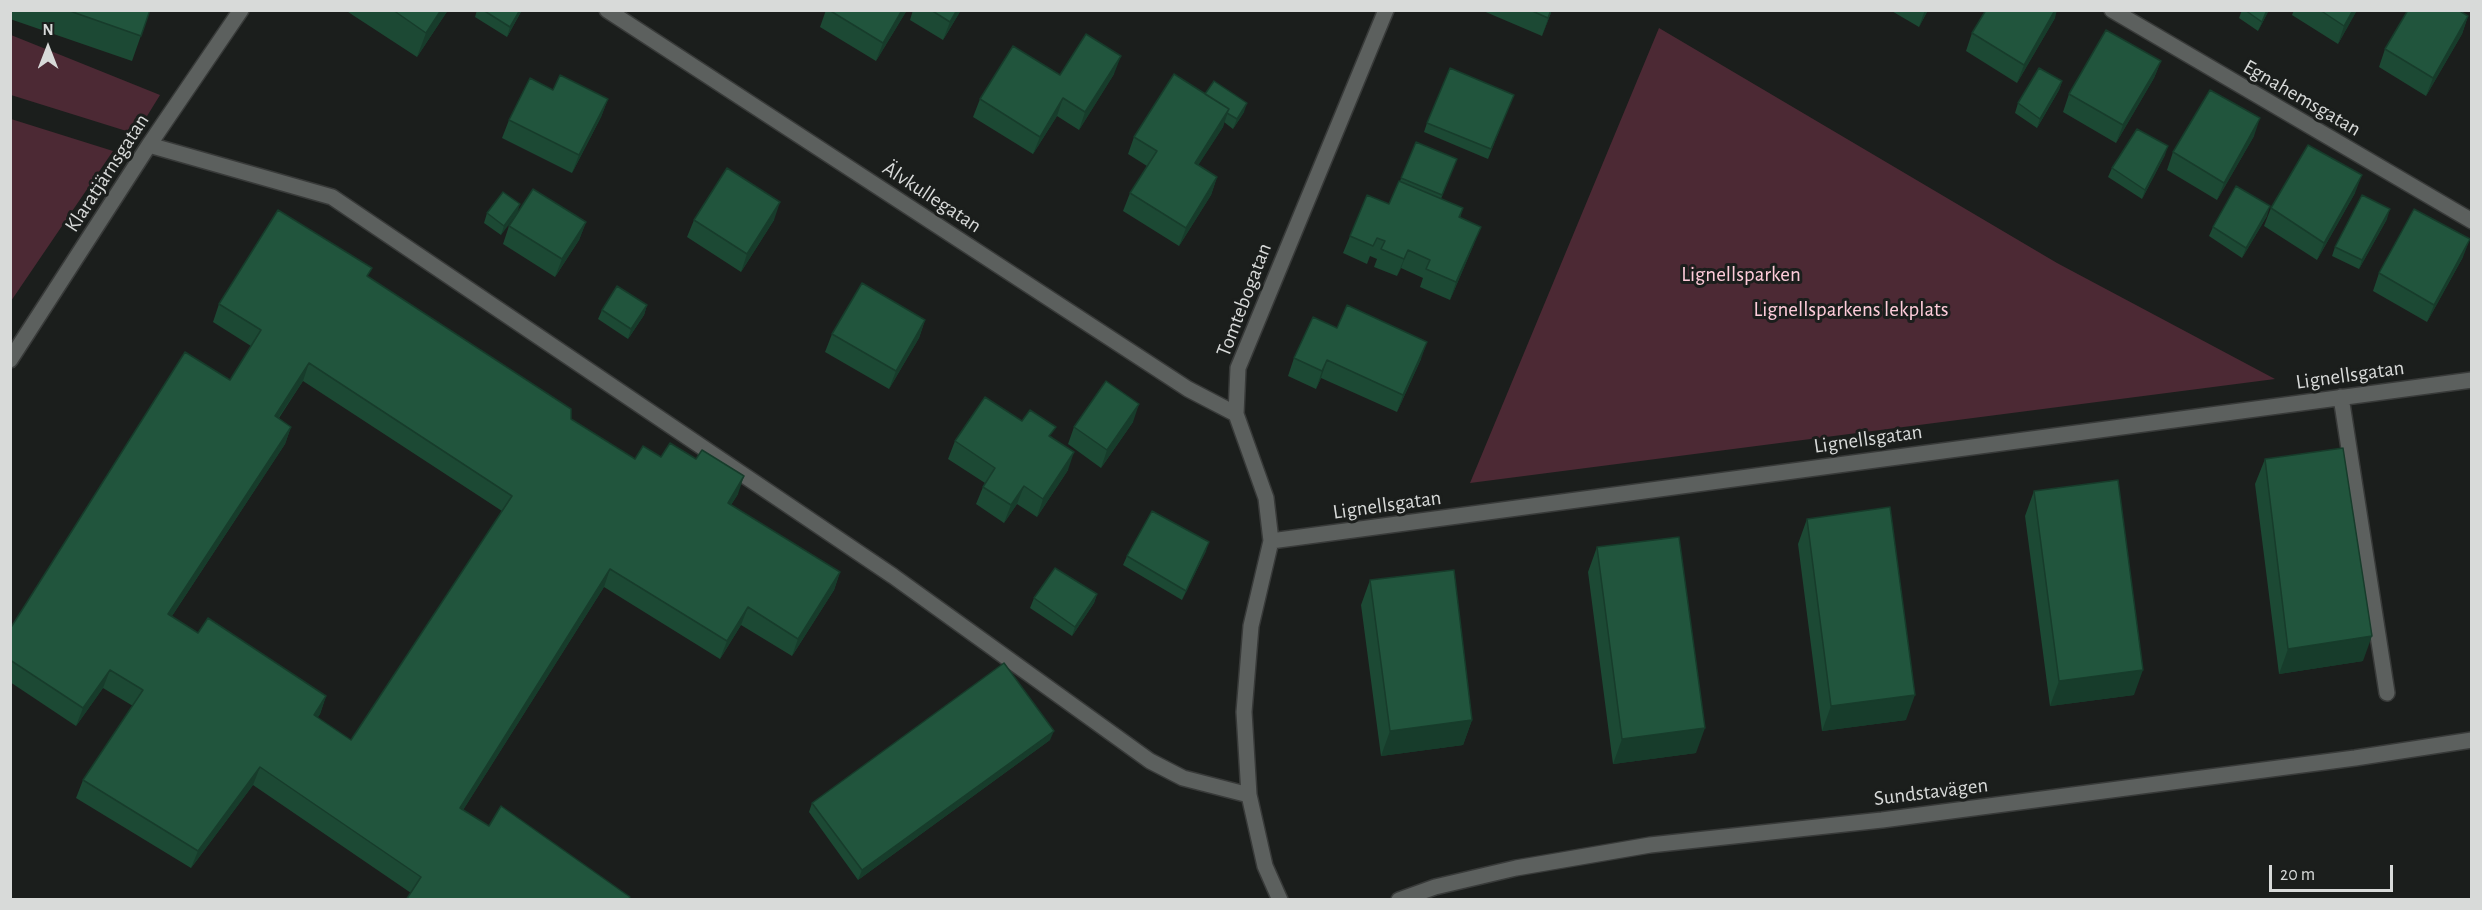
<!DOCTYPE html>
<html>
<head>
<meta charset="utf-8">
<style>
	body { margin:0 }
	#map { position:relative; width:2482px; height:910px; overflow:hidden; background:#1b1e1c; font-family:"Alegreya Sans",sans-serif }
	canvas { display:block }
	.frame { position:absolute; inset:0; border:12px solid #d8dad9; pointer-events:none }
	.north { position:absolute; left:18px; top:18px; width:60px; height:60px; -webkit-text-stroke:4px #1b1e1c; paint-order:stroke; rotate:0deg; font-size:16px; font-weight:700; line-height:24px; text-align:center; color:#d8dad9 }
	.north::after { content:''; display:block; margin:auto; width:21px; height:27px; background:#d8dad9; clip-path:polygon(50% 0,100% 100%,50% 72%,0 100%) }
	.scale { position:absolute; left:2269px; top:865px; width:124px; height:27px; box-sizing:border-box; border:3px solid #d8dad9; border-top:0; padding-left:8px; font-size:18px; line-height:21px; white-space:nowrap; color:#d8dad9; -webkit-text-stroke:4px #1b1e1c; paint-order:stroke }
</style>
</head>
<body>
<div id="map">
<canvas width="2482" height="910"></canvas>
<div class="frame"></div>
<div class="north">N</div>
<div class="scale">20 m</div>
</div>
<script>
const ctx = document.querySelector('canvas').getContext('2d');
ctx.lineJoin = 'round';
function paint(path, color) { ctx.fillStyle = color; ctx.fill(path, 'evenodd'); }
const shape = rows => new Path2D(rows.map(r => 'M' + r).join(''));
function strokePath(path, color, width, dash) { ctx.strokeStyle = color; ctx.lineWidth = width; ctx.lineCap = dash ? 'butt' : 'round'; ctx.setLineDash(dash || []); ctx.stroke(path); }
function label(font, color, halo, rows, align = 'center') {
  ctx.font = font + ' "Alegreya Sans",sans-serif'; ctx.lineWidth = 6; ctx.setLineDash([]); ctx.textBaseline = 'middle'; ctx.strokeStyle = halo; ctx.fillStyle = color; for (const [text, x, y, turn = 0] of rows) {
    ctx.save(); ctx.translate(x, y); ctx.rotate((+turn || 0) * Math.PI / 180); ctx.textAlign = isNaN(turn) ? turn : align; if (halo) ctx.strokeText(text, 0, 0); ctx.fillText(text, 0, 0); ctx.restore();
  }
}
paint(shape([
	[1659,28,2057,263,2275,379,1470,483],
	[11,35,160,95,136,134,11,95],
	[11,119,113,151,11,301,10,119]
]), '#4c2934');
const minor = shape([
	[607,10,1188,389,1236,414],
	[2112,10,2472,221],
	[149,145,332,197,893,576,1150,761,1183,778,1249,795],
	[10,360,149,145,241,10],
	[2341,397,2387,693],
	[1271,541,2472,380],
	[1280,900,1265,866,1249,795,1244,712,1251,626,1271,541,1266,498,1236,414,1238,368,1386,10],
	[1399,900,1435,887,1516,868,1650,845,1882,820,2355,758,2472,740]
]);
strokePath(minor, '#383a39', 18);
strokePath(minor, '#5c605e', 15);
paint(shape([
	[10,10,150,10,132,61,10,19],
	[345,10,448,10,417,57],
	[477,10,522,10,507,37,475,17],
	[826,10,907,10,876,61,820,27],
	[913,10,961,10,943,40,910,20],
	[1481,10,1552,10,1542,36],
	[1890,10,1928,10,1919,27],
	[2242,10,2269,10,2258,31,2239,18],
	[2294,10,2357,10,2338,44,2292,15],
	[2468,16,2462,34,2426,96,2379,67,2385,49],
	[2055,18,2017,83,1966,51,1972,33],
	[2161,61,2154,78,2116,143,2063,112,2069,94],
	[1114,74,1079,130,1057,116,1033,154,973,117,980,99,1060,75],
	[2062,81,2059,90,2037,128,2015,113,2018,103],
	[553,90,608,99,601,117,572,173,502,138,509,120],
	[1205,94,1244,112,1233,129,1224,122,1223,127,1198,165,1217,177,1211,195,1179,246,1123,211,1130,193,1147,166,1128,154,1134,137],
	[1510,104,1488,159,1424,132,1427,123],
	[2254,136,2217,200,2167,170,2173,152],
	[1416,142,1453,168,1441,199,1463,208,1460,218,1474,244,1450,300,1420,287,1423,278,1401,268,1397,276,1374,267,1377,259,1370,256,1367,264,1343,253,1350,236,1389,204,1400,181],
	[2165,155,2142,199,2108,177,2112,168],
	[2355,193,2317,260,2264,226,2271,208],
	[520,204,501,235,484,223,487,213],
	[2267,216,2242,258,2209,236,2213,227],
	[2387,219,2359,269,2332,256,2335,247],
	[694,220,774,220,741,272,687,237],
	[586,222,579,240,555,277,503,244,509,226],
	[2463,257,2427,322,2373,291,2379,273],
	[369,277,571,419,635,459,661,457,738,494,731,505,840,572,834,590,792,656,741,625,720,659,604,587,463,810,489,826,630,897,629,900,406,900,411,893,253,785,191,868,76,798,83,780,133,706,103,688,76,726,10,682,10,629,230,380,251,346,213,322,219,304],
	[303,381,502,511,351,740,317,718,320,714,326,696,198,633,172,616,285,444,291,427,279,418],
	[647,305,644,315,628,339,598,319,602,310],
	[925,320,919,338,889,389,825,352,832,334],
	[1337,328,1421,359,1397,412,1321,378,1316,389,1288,376,1294,358],
	[1022,421,1052,437,1068,470,1037,517,1017,504,1004,523,976,504,983,487,985,483,948,459,955,441],
	[1133,422,1101,468,1068,444,1074,427],
	[2265,459,2363,661,2279,674,2255,484],
	[2034,491,2134,695,2050,706,2025,516],
	[1807,519,1906,720,1822,731,1798,544],
	[1597,547,1696,753,1613,764,1588,572],
	[1206,551,1182,600,1123,565,1127,556],
	[1370,580,1472,720,1463,745,1381,756,1361,605],
	[1097,594,1094,603,1072,636,1030,608,1034,598],
	[1050,740,858,880,809,812,812,803]
]), '#1c4934');
paint(shape([
	[441,10,448,10,417,57,426,33],
	[520,10,522,10,507,37,510,27],
	[902,10,907,10,876,61,883,43],
	[957,10,961,10,943,40,950,22],
	[1551,10,1552,10,1542,36],
	[1925,10,1928,10,1919,27],
	[2055,10,2057,10,2055,18,2017,83,2024,65],
	[2267,10,2269,10,2258,31,2262,22],
	[2353,10,2357,10,2338,44,2344,26],
	[2468,16,2462,34,2426,96,2433,78],
	[1121,56,1114,74,1079,130,1085,112],
	[2161,61,2154,78,2116,143,2123,125],
	[2062,81,2059,90,2037,128,2040,119],
	[1063,98,1057,116,1033,154,1040,137],
	[608,99,601,117,572,173,579,155],
	[1247,103,1244,112,1233,129,1237,119],
	[1229,109,1223,127,1188,181,1195,163],
	[2260,118,2254,136,2217,200,2224,183],
	[2168,146,2165,155,2142,199,2145,190],
	[2362,175,2355,193,2317,260,2324,243],
	[1217,177,1211,195,1179,246,1186,228],
	[780,202,774,220,741,272,747,254],
	[520,204,517,214,501,235,504,226],
	[2270,206,2267,216,2242,258,2246,248],
	[2390,209,2387,219,2359,269,2362,260],
	[586,222,579,240,555,277,562,259],
	[1481,227,1474,244,1450,300,1456,282],
	[2470,239,2463,257,2427,322,2434,305],
	[1408,250,1401,268,1397,276,1404,259],
	[647,305,644,315,628,339,631,329],
	[925,320,919,338,889,389,896,371],
	[1427,342,1421,359,1397,412,1403,395],
	[1327,360,1321,378,1316,389,1322,371],
	[309,363,303,381,268,433,275,416],
	[1139,404,1133,422,1101,468,1107,450],
	[291,427,285,444,162,631,168,614],
	[1074,452,1068,470,1037,517,1043,499],
	[744,476,738,494,721,520,728,503],
	[1024,486,1017,504,1004,523,1011,505],
	[1209,542,1206,551,1182,600,1186,591],
	[610,569,604,587,453,826,460,808],
	[840,572,834,590,792,656,798,639],
	[1097,594,1094,603,1072,636,1075,627],
	[748,607,741,625,720,659,727,641],
	[2372,636,2363,661,2279,674,2288,649],
	[110,670,103,688,76,726,83,708],
	[2143,670,2134,695,2050,706,2059,681],
	[1915,695,1906,720,1822,731,1831,706],
	[326,696,320,714,307,733,314,715],
	[1472,720,1463,745,1381,756,1390,731],
	[1705,728,1696,753,1613,764,1622,739],
	[1054,731,1050,740,858,880,862,870],
	[260,767,253,785,191,868,198,851]
]), '#173c2b');
const building = shape([
	[67,10,150,10,141,36,67,10],
	[393,10,441,10,426,33,393,10],
	[483,10,520,10,510,27,483,10],
	[829,10,902,10,883,43,829,10],
	[931,10,957,10,950,22,931,10],
	[1530,10,1551,10,1548,18,1530,10],
	[1986,10,2055,10,2024,65,1972,33,1986,10],
	[2245,10,2267,10,2262,22,2245,10],
	[2320,10,2353,10,2344,26,2320,10],
	[2408,10,2458,10,2468,16,2433,78,2385,49,2408,10],
	[2106,30,2161,61,2123,125,2069,94,2106,30],
	[1086,34,1121,56,1085,112,1063,98,1040,137,980,99,1013,46,1060,75,1086,34],
	[1450,68,1514,95,1491,149,1427,123,1450,68],
	[2039,68,2062,81,2040,119,2018,103,2039,68],
	[1174,74,1229,109,1195,163,1217,177,1186,228,1130,193,1157,151,1134,137,1174,74],
	[560,75,608,99,579,155,509,120,530,78,553,90,560,75],
	[1214,81,1247,103,1237,119,1227,113,1229,109,1205,94,1214,81],
	[2210,90,2260,118,2224,183,2173,152,2210,90],
	[2137,129,2168,146,2145,190,2112,168,2137,129],
	[1416,142,1457,159,1442,195,1401,178,1416,142],
	[2308,145,2362,175,2324,243,2271,208,2308,145],
	[727,168,780,202,747,254,694,220,727,168],
	[1399,181,1463,208,1459,217,1481,227,1456,282,1426,269,1430,260,1408,250,1404,259,1381,249,1385,241,1377,238,1373,246,1350,236,1367,195,1389,204,1399,181],
	[2236,186,2270,206,2246,248,2213,227,2236,186],
	[533,189,586,222,562,259,509,226,533,189],
	[503,192,520,204,504,226,487,213,503,192],
	[2362,195,2390,209,2362,260,2335,247,2362,195],
	[2414,209,2470,239,2434,305,2379,273,2414,209],
	[278,210,372,268,367,276,571,409,571,419,635,459,643,446,661,457,670,443,696,459,702,450,744,476,728,503,840,572,798,639,748,607,727,641,610,569,460,808,489,826,501,806,630,897,628,900,406,900,421,877,260,767,198,851,83,780,143,690,110,670,83,708,10,660,10,629,185,352,230,380,261,330,219,304,278,210],
	[309,363,512,496,351,740,314,715,326,696,208,618,198,633,168,614,291,427,275,416,309,363],
	[862,283,925,320,896,371,832,334,862,283],
	[617,286,647,305,631,329,602,310,617,286],
	[1347,305,1427,342,1403,395,1327,360,1322,371,1294,358,1313,317,1337,328,1347,305],
	[1106,381,1139,404,1107,450,1074,427,1106,381],
	[985,397,1022,421,1030,410,1056,427,1049,436,1074,452,1043,499,1024,486,1011,505,983,487,995,468,955,441,985,397],
	[2343,448,2372,636,2288,649,2265,459,2343,448],
	[2118,480,2143,670,2059,681,2034,491,2118,480],
	[1890,507,1915,695,1831,706,1807,519,1890,507],
	[1152,511,1209,542,1186,591,1127,556,1152,511],
	[1679,537,1705,728,1622,739,1597,547,1679,537],
	[1055,568,1097,594,1075,627,1034,598,1055,568],
	[1454,570,1472,720,1390,731,1370,580,1454,570],
	[1004,663,1054,731,862,870,812,803,1004,663]
]);
paint(building, '#21553d');
strokePath(building, '#173c2b', 1.5);
label('21px', '#d8dad9', '#1b1e1c', [
	["Egnahemsgatan",2302,98,30],
	["Klaratjärnsgatan",107,173,-57],
	["Älvkullegatan",932,197,33],
	["Tomtebogatan",1244,300,-69],
	["Lignellsgatan",2350,375,-8],
	["Lignellsgatan",1868,439,-8],
	["Lignellsgatan",1387,505,-8],
	["Sundstavägen",1931,792,-7]
]);
label('21px', '#feccda', '#1b1e1c', [
	["Lignellsparken",1741,275],
	["Lignellsparkens lekplats",1851,310]
]);
</script>
</body>
</html>
